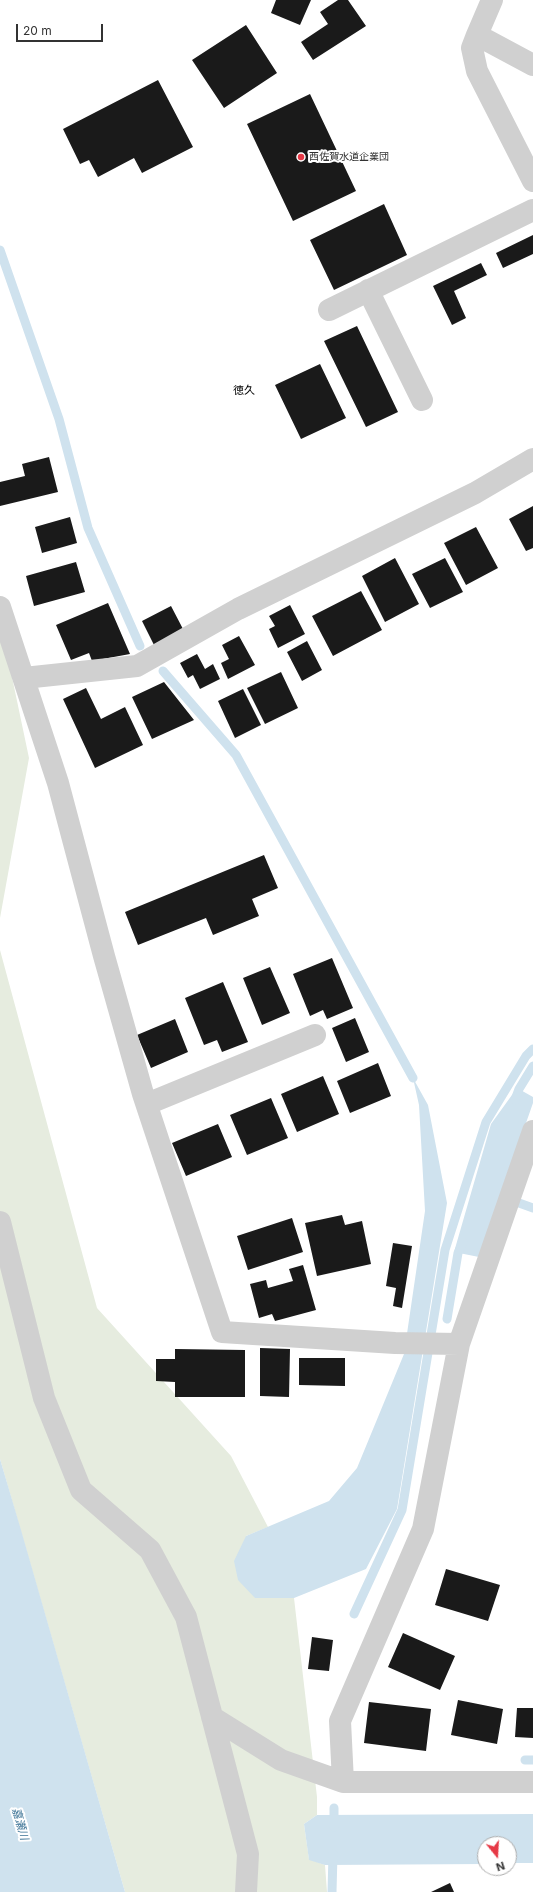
<!DOCTYPE html>
<html>
<head>
<meta charset="utf-8">
<style>
	body { margin:0 }
	#map { position:relative; width:533px; height:1892px; overflow:hidden; background:#fff; font-family:Inter,sans-serif }
	canvas { display:block }
	.north { position:absolute; left:477px; top:1836px; width:40px; height:40px; box-sizing:border-box; background:#fff; border:1px solid #adadad; border-radius:50%; rotate:162deg; font-size:11px; font-weight:700; line-height:16px; text-align:center; color:#333 }
	.north::after { content:''; display:block; margin:auto; width:14px; height:18px; background:#e63946; clip-path:polygon(50% 0,100% 100%,50% 72%,0 100%) }
	.scale { position:absolute; left:16px; top:24px; width:87px; height:18px; box-sizing:border-box; border:2px solid #333; border-top:0; padding-left:5px; font-size:12px; line-height:14px; white-space:nowrap; color:#333; -webkit-text-stroke:3px #fff; paint-order:stroke }
</style>
</head>
<body>
<div id="map">
<canvas width="533" height="1892"></canvas>
<div class="north">N</div>
<div class="scale">20 m</div>
</div>
<script>
const ctx = document.querySelector('canvas').getContext('2d');
ctx.lineJoin = 'round';
function paint(path, color) { ctx.fillStyle = color; ctx.fill(path, 'evenodd'); }
const shape = rows => new Path2D(rows.map(r => 'M' + r).join(''));
function strokePath(path, color, width, dash) { ctx.strokeStyle = color; ctx.lineWidth = width; ctx.lineCap = dash ? 'butt' : 'round'; ctx.setLineDash(dash || []); ctx.stroke(path); }
function label(font, color, halo, rows, align = 'center') {
  ctx.font = font + ' Inter,"Noto Sans JP",sans-serif'; ctx.lineWidth = 4; ctx.setLineDash([]); ctx.textBaseline = 'middle'; ctx.strokeStyle = halo; ctx.fillStyle = color; for (const [text, x, y, turn = 0] of rows) {
    ctx.save(); ctx.translate(x, y); ctx.rotate((+turn || 0) * Math.PI / 180); ctx.textAlign = isNaN(turn) ? turn : align; if (halo) ctx.strokeText(text, 0, 0); ctx.fillText(text, 0, 0); ctx.restore();
  }
}
paint(shape([
	[0,620,29,758,0,918],
	[0,950,97,1308,231,1456,268,1527,246,1536,255,1598,294,1598,317,1797,317,1815,304,1824,309,1859,325,1865,327,1892,125,1892,0,1459]
]), '#e6ecdf');
paint(shape([
	[413,1078,428,1105,447,1203,397,1509,366,1569,294,1598,255,1598,238,1580,234,1561,246,1536,329,1501,357,1468,404,1354,425,1211,419,1105],
	[517,1088,533,1097,533,1103,479,1257,454,1252,491,1124],
	[0,1459,21,1530,125,1892,0,1892],
	[533,1814,533,1863,509,1863,509,1844,485,1844,485,1864,325,1865,309,1860,304,1824,317,1815]
]), '#cfe2ee');
strokePath(shape([
	[0,250,59,419,88,528,140,646],
	[163,671,236,755,413,1078],
	[515,1100,519,1089,533,1066],
	[508,1199,533,1208],
	[447,1319,458,1253,463,1242],
	[354,1614,402,1510,445,1250,486,1122,526,1056,533,1049],
	[525,1760,533,1760],
	[334,1827,334,1808],
	[332,1892,333,1854]
]), '#cfe2ee', 9);
paint(shape([
	[276,0,311,0,300,25,271,13],
	[338,0,348,0,366,26,313,60,301,42,328,24,320,12],
	[246,25,277,73,224,108,192,60],
	[158,80,193,147,142,173,134,158,98,177,89,160,80,164,63,129],
	[310,94,356,191,293,221,247,124],
	[384,204,407,255,334,290,310,240],
	[533,235,533,254,503,268,496,253],
	[481,263,487,275,454,291,466,318,452,325,433,286],
	[357,326,398,412,366,427,324,341],
	[320,364,346,418,301,439,275,385],
	[49,457,58,492,0,506,0,482,25,476,22,464],
	[533,506,533,548,526,551,509,519],
	[70,517,77,543,42,553,35,527],
	[476,527,498,568,466,585,444,543],
	[395,558,419,604,385,622,362,576],
	[445,558,463,592,430,608,412,574],
	[76,562,85,592,34,606,26,576],
	[361,591,382,630,333,656,312,616],
	[108,603,130,654,92,661,89,653,71,660,56,625],
	[290,605,305,634,278,648,269,629,275,626,269,616],
	[171,606,183,629,154,645,142,621],
	[239,636,255,665,228,679,221,663,229,659,222,645],
	[307,641,322,670,302,681,287,652],
	[197,654,205,669,213,664,220,679,200,689,193,675,188,678,180,663],
	[281,672,298,708,265,724,247,688],
	[164,682,194,720,152,739,132,697],
	[86,688,101,719,125,707,143,745,95,768,63,699],
	[243,689,261,725,235,738,218,701],
	[264,855,278,888,252,899,259,916,213,935,206,918,138,945,125,912],
	[332,958,353,1008,327,1019,323,1010,310,1016,293,974],
	[270,967,290,1013,262,1025,243,978],
	[223,982,248,1042,222,1052,217,1040,204,1045,185,998],
	[355,1018,369,1052,346,1062,332,1028],
	[175,1019,188,1052,151,1068,137,1035],
	[378,1063,391,1096,350,1113,337,1081],
	[323,1076,339,1114,297,1132,281,1094],
	[271,1098,288,1138,247,1155,230,1115],
	[218,1124,232,1157,186,1176,172,1143],
	[342,1215,345,1225,362,1221,371,1264,317,1276,305,1223],
	[292,1218,303,1252,248,1270,237,1236],
	[393,1243,412,1246,402,1308,393,1306,396,1288,386,1286],
	[303,1265,316,1310,275,1321,272,1314,259,1318,250,1284,266,1280,268,1288,293,1281,289,1269],
	[260,1348,290,1349,289,1397,260,1396],
	[175,1349,245,1350,245,1397,175,1397,175,1382,156,1381,156,1359,175,1359],
	[299,1358,345,1358,345,1386,299,1385],
	[446,1569,500,1585,488,1621,435,1605],
	[403,1633,455,1656,440,1690,388,1667],
	[312,1637,333,1640,329,1671,308,1669],
	[458,1700,503,1709,497,1744,451,1735],
	[369,1702,431,1709,426,1751,364,1743],
	[517,1708,533,1708,533,1738,515,1737],
	[450,1883,454,1892,431,1892]
]), '#1a1a1a');
strokePath(shape([
	[492,0,477,35,533,65],
	[477,35,472,48,477,71,533,181],
	[368,290,422,400],
	[329,310,533,210],
	[0,607,58,783,104,956,143,1094,222,1332,395,1343,459,1344],
	[24,678,137,666,238,609,475,493,533,459],
	[147,1104,315,1035],
	[533,1131,459,1344,423,1529,340,1721,343,1782,533,1782],
	[0,1222,44,1398,81,1490,150,1550,186,1617,248,1854,246,1892],
	[212,1717,281,1760,343,1782]
]), '#d0d0d0', 22);
for (const [x, y, r, color] of [
	[301,157,4,"#e63946"]
]) { const dot = new Path2D(); dot.arc(x, y, r, 0, 2 * Math.PI); ctx.fillStyle = color; ctx.fill(dot); strokePath(dot, '#fff', 1.5); }
label('10px', '#333', '#fff', [
	["西佐賀水道企業団",309,157]
], 'left');
label('11px', '#000', '#fff', [
	["徳久",244,391]
]);
label('italic 11px', '#3f7597', '#fff', [
	["嘉瀬川",20,1824,74]
]);
</script>
</body>
</html>
